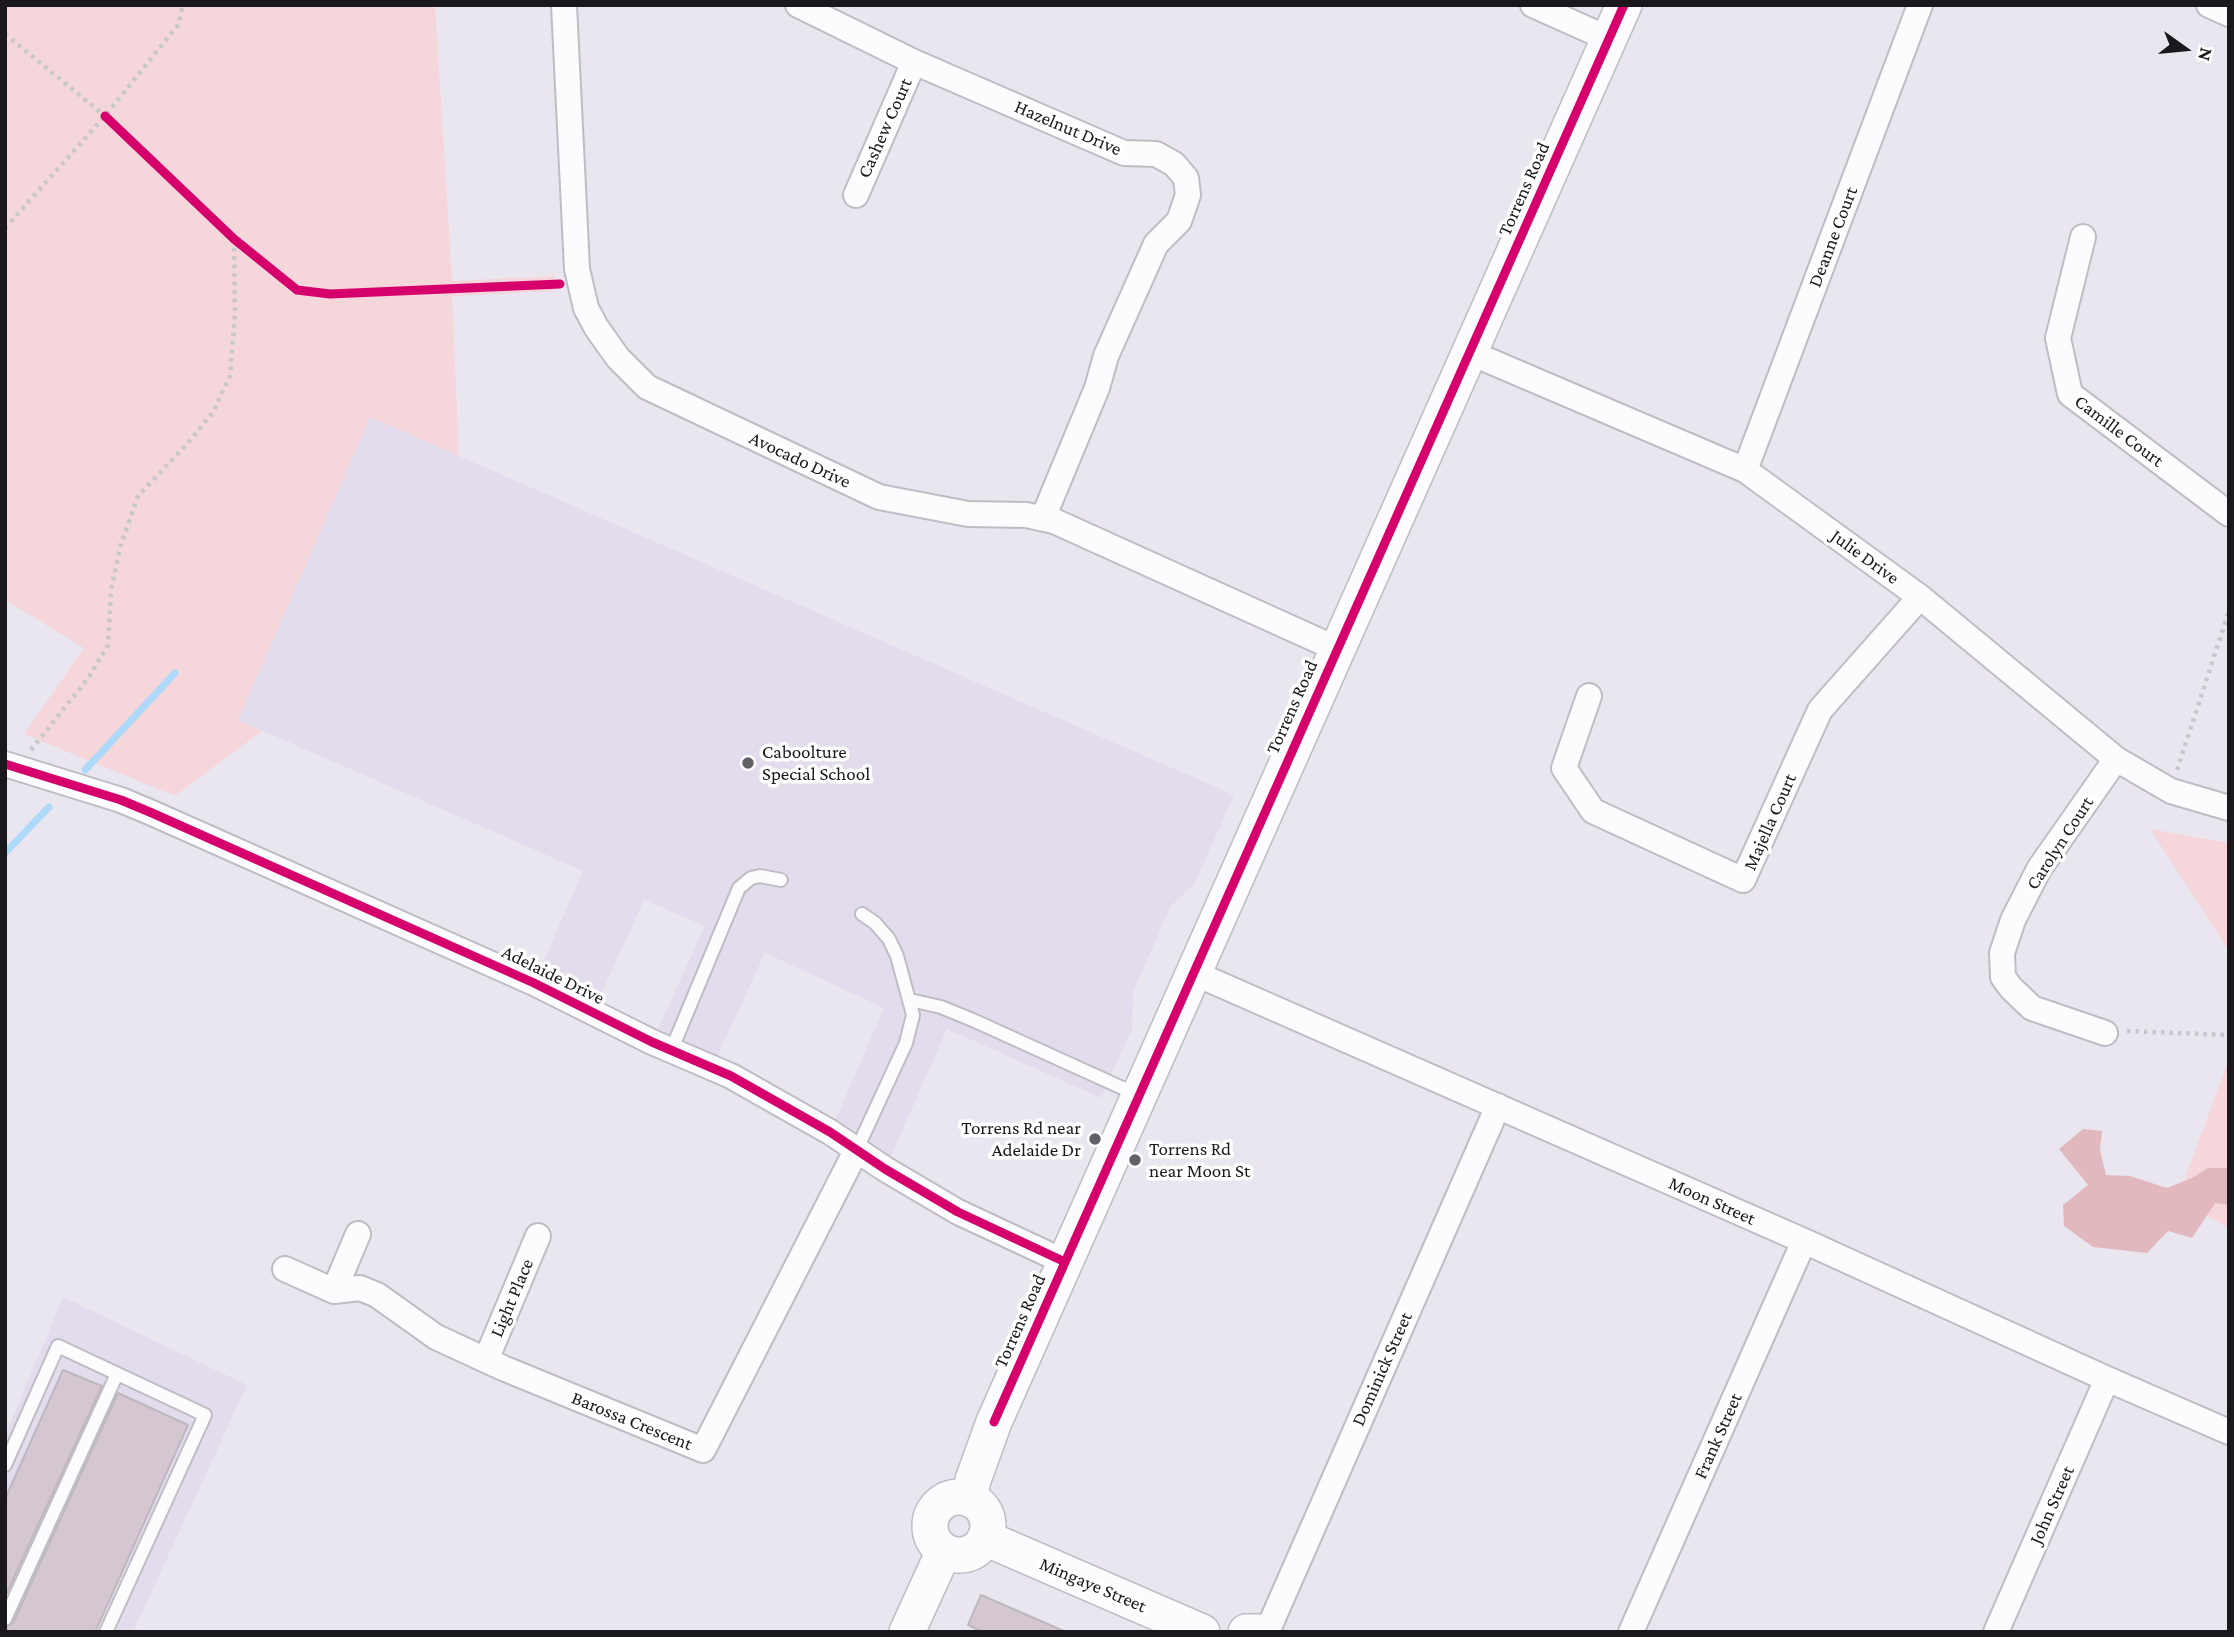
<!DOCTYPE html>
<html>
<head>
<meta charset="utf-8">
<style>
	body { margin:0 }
	#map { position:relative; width:2234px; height:1637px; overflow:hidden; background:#eae6ef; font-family:"Crimson Pro",serif }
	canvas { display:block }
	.frame { position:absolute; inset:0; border:7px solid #1a171d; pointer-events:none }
	.north { position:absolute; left:2150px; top:14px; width:70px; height:70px; -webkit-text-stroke:5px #fff; paint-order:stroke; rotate:105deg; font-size:19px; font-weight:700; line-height:28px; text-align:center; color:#1a171d }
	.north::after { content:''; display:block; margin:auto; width:24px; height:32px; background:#1a171d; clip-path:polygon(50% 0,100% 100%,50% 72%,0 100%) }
</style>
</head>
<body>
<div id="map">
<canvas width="2234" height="1637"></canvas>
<div class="frame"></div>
<div class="north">N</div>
</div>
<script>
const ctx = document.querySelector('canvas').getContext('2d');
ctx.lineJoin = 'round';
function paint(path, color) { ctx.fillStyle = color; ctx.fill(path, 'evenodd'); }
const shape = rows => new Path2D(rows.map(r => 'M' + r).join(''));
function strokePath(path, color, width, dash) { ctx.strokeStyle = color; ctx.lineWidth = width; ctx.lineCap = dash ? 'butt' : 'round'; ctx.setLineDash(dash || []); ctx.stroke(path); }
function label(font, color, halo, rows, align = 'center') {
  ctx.font = font + ' "Crimson Pro",serif'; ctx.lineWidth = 7; ctx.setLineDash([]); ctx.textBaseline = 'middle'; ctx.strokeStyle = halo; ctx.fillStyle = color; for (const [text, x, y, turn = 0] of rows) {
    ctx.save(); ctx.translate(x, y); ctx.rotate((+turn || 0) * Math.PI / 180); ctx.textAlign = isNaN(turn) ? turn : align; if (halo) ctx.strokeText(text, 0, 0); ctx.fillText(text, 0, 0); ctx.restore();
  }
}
paint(shape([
	[370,417,1234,795,1194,885,1171,906,1133,992,1132,1028,1101,1098,947,1029,885,1169,830,1132,884,1008,765,953,712,1068,652,1042,705,926,644,900,592,1014,534,983,583,871,238,720],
	[63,1297,247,1385,133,1632,5,1632,5,1436]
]), '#e3dced');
paint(shape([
	[5,5,435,5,452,281,555,276,553,291,452,296,459,456,370,417,238,720,262,731,175,796,24,734,84,648,5,600],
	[2150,829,2229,843,2229,951],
	[2229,1059,2229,1228,2177,1200]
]), '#f4d6db');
paint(shape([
	[2083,1129,2102,1131,2100,1150,2106,1175,2130,1176,2167,1188,2192,1178,2208,1168,2229,1168,2229,1205,2215,1203,2192,1238,2168,1231,2147,1253,2093,1247,2064,1226,2063,1205,2088,1185,2059,1149]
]), '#e1b8be');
strokePath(shape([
	[85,770,175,673],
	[5,853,49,807]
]), '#aed9f8', 7);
const building = shape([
	[63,1370,102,1386,5,1597,5,1499,63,1370],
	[118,1393,188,1425,95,1632,5,1632,5,1628,13,1623,118,1393],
	[981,1595,1066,1632,983,1632,968,1625,981,1595]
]);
paint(building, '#d5c7d2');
strokePath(building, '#bdb8be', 2);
const lane = shape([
	[910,1000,941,1007,975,1021,1138,1095],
	[671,1051,739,888,751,878,760,876,781,880],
	[857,1149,906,1043,913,1015,897,956,889,939,875,923,862,914],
	[5,1465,58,1346,205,1415,106,1632],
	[5,1619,117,1374]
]);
const street = shape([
	[564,5,577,269,586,308,596,327,618,358,647,387,879,497,968,514,1026,515,1054,521,1337,649],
	[798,5,914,62,1124,153,1156,154,1174,164,1186,178,1188,195,1179,221,1156,244,1106,356,1097,388,1043,518],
	[1533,5,1609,39],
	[2209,5,2229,14],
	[856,195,914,62],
	[2083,237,2058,338,2070,394,2229,514],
	[1471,353,1745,470,1920,597,2116,759,2171,791,2229,808],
	[1745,470,1920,5],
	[1589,696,1564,768,1593,811,1743,880,1820,710,1920,597],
	[5,764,121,800,152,813,534,983,652,1042,731,1076,830,1132,885,1169,958,1212,1065,1262],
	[1194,973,1804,1241,2107,1379,2229,1432],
	[2105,1033,2032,1008,2011,988,2003,977,2002,953,2013,920,2039,869,2116,759],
	[285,1269,334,1291,360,1288,377,1295,436,1337,503,1368,703,1450,857,1149],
	[334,1291,358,1234],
	[486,1360,538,1236],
	[1267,1632,1498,1106],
	[1631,1632,1804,1241],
	[1996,1632,2107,1379]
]);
const secondary = shape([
	'930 1526a29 29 0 1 1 58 0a29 29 0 1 1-58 0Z',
	[969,1499,973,1480,994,1422,1624,5],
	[985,1538,1202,1632],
	[907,1632,944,1551],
	[1246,1632,1262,1632]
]);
strokePath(lane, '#c0bcc4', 16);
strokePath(street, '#c0bcc4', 28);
strokePath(secondary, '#c0bcc4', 38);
strokePath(shape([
	[5,34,105,116],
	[5,228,105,116,178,25,183,5],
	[31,750,89,677,108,645,111,590,121,544,138,496,188,443,213,412,230,376,235,315,234,239],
	[2177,770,2229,611],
	[2127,1031,2229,1035]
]), '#c8c7c9', 4.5, [3.5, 5]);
strokePath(lane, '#fcfbfd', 12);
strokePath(street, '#fcfbfd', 24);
strokePath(secondary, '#fcfbfd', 35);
strokePath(shape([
	[105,116,234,239,297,290,330,294,560,284],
	[5,764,121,800,152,813,534,983,652,1042,731,1076,830,1132,885,1169,958,1212,1065,1262],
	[994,1422,1624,5]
]), '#d6006c', 9);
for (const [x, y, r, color] of [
	[748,763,7,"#635f66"],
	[1095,1139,7,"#635f66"],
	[1135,1160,7,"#635f66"]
]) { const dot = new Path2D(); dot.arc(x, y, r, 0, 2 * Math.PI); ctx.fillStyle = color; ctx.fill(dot); strokePath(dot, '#fff', 2.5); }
label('19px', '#1a171d', '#fff', [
	["Cashew Court",885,128,-66],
	["Hazelnut Drive",1068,128,23],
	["Torrens Road",1524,189,-66],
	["Deanne Court",1833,237,-69],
	["Camille Court",2119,431,37],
	["Avocado Drive",800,460,25],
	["Julie Drive",1865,557,36],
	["Torrens Road",1292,707,-66],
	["Majella Court",1770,822,-66],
	["Carolyn Court",2060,843,-57],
	["Adelaide Drive",553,975,26],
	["Moon Street",1712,1201,24],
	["Light Place",512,1298,-67],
	["Torrens Road",1020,1321,-66],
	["Dominick Street",1382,1369,-66],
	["Barossa Crescent",632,1421,22],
	["Frank Street",1718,1436,-66],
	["John Street",2052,1505,-66],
	["Mingaye Street",1093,1585,23]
]);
label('19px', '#1a171d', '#fff', [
	["Caboolture",762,752],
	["Special School",762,774],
	["Torrens Rd near",1081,1128,"right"],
	["Adelaide Dr",1081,1150,"right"],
	["Torrens Rd",1149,1149],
	["near Moon St",1149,1171]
], 'left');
</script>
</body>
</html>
